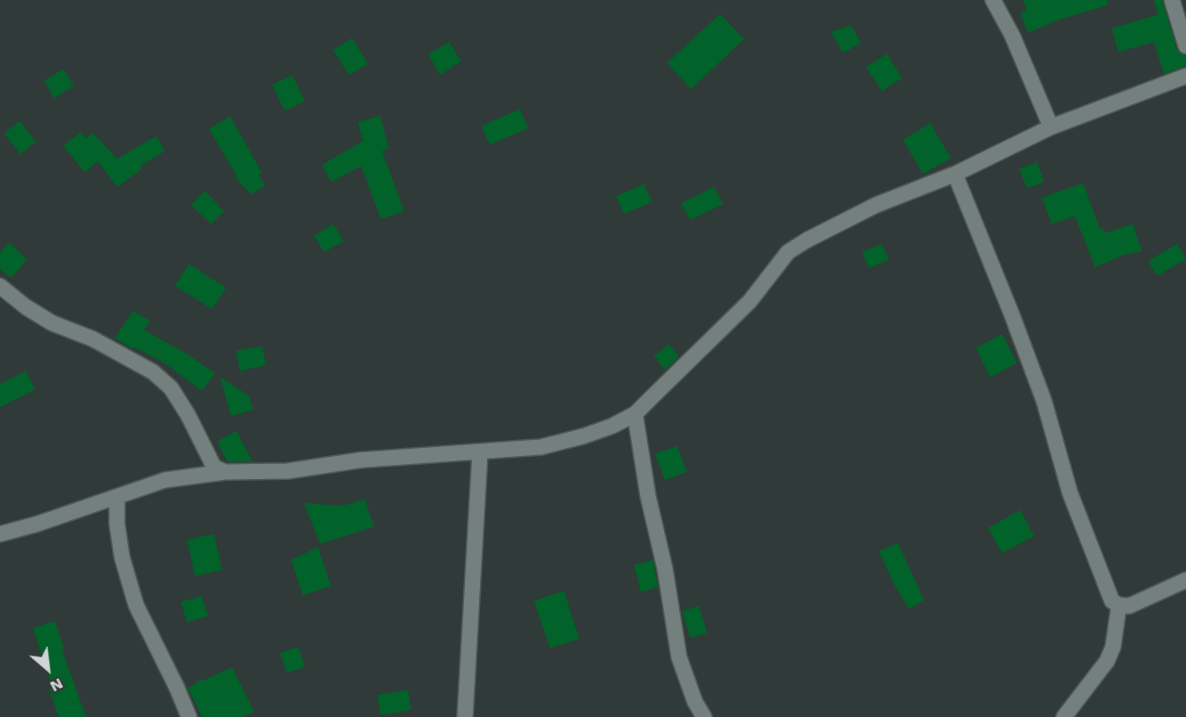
<!DOCTYPE html>
<html>
<head>
<meta charset="utf-8">
<style>
	body { margin:0 }
	#map { position:relative; width:1186px; height:717px; overflow:hidden; background:#303b39; font-family:"Work Sans",sans-serif }
	canvas { display:block }
	.north { position:absolute; left:18px; top:639px; width:60px; height:60px; -webkit-text-stroke:4px #303b39; paint-order:stroke; rotate:152deg; font-size:16px; font-weight:700; line-height:24px; text-align:center; color:#cfd5d4 }
	.north::after { content:''; display:block; margin:auto; width:21px; height:27px; background:#cfd5d4; clip-path:polygon(50% 0,100% 100%,50% 72%,0 100%) }
</style>
</head>
<body>
<div id="map">
<canvas width="1186" height="717"></canvas>
<div class="north">N</div>
</div>
<script>
const ctx = document.querySelector('canvas').getContext('2d');
ctx.lineJoin = 'round';
function paint(path, color) { ctx.fillStyle = color; ctx.fill(path, 'evenodd'); }
const shape = rows => new Path2D(rows.map(r => 'M' + r).join(''));
function strokePath(path, color, width, dash) { ctx.strokeStyle = color; ctx.lineWidth = width; ctx.lineCap = dash ? 'butt' : 'round'; ctx.setLineDash(dash || []); ctx.stroke(path); }
paint(shape([
	[1023,0,1107,0,1108,5,1058,20,1028,33,1020,13,1027,10],
	[1154,0,1162,0,1177,49,1180,53,1186,56,1186,66,1164,74,1154,42,1118,52,1112,28,1158,15],
	[720,14,744,39,691,89,667,63],
	[851,25,861,43,843,53,831,32],
	[352,38,368,64,349,75,333,50],
	[449,42,461,61,440,75,428,54],
	[887,54,902,78,882,91,866,67],
	[63,69,74,86,54,98,44,81],
	[292,75,305,101,285,111,272,85],
	[520,109,528,128,490,145,481,126],
	[230,116,262,173,259,175,265,186,251,194,235,178,237,176,209,129],
	[380,116,389,148,382,151,404,211,381,219,361,166,331,182,322,165,363,141,358,122],
	[20,121,36,142,20,154,4,133],
	[930,123,951,158,923,174,903,140],
	[81,132,86,138,93,133,117,159,156,136,165,151,140,166,142,169,117,187,98,161,85,172,63,146],
	[1037,162,1044,182,1027,188,1019,169],
	[1083,183,1100,229,1103,228,1105,233,1133,224,1142,251,1124,255,1095,267,1075,216,1052,224,1042,198],
	[644,184,652,202,624,214,616,196],
	[714,187,723,204,690,220,681,203],
	[205,191,224,211,211,224,191,205],
	[333,224,344,241,324,252,314,236],
	[9,243,27,259,11,278,0,269,0,253],
	[882,244,889,260,869,268,862,252],
	[1177,244,1186,259,1157,276,1148,261],
	[189,264,226,288,212,309,175,286],
	[133,311,150,321,144,330,187,354,215,373,202,391,163,362,134,347,133,349,115,338],
	[1002,334,1017,363,990,377,976,348],
	[669,344,679,356,665,370,654,356],
	[262,346,266,365,240,371,236,351],
	[26,371,35,390,0,407,0,384],
	[220,377,249,396,253,410,231,416],
	[236,431,253,462,228,462,221,450,218,441],
	[677,446,687,472,665,480,655,454],
	[365,499,374,527,320,544,304,503,342,506],
	[1020,510,1034,536,1002,553,988,528],
	[214,534,222,570,195,576,187,540],
	[898,543,924,600,909,609,895,586,879,551],
	[318,547,331,586,303,595,291,560],
	[653,560,658,587,641,592,634,565],
	[564,591,579,639,550,648,534,601],
	[202,596,208,616,187,622,181,602],
	[699,606,707,633,690,638,682,611],
	[55,621,64,649,62,650,86,717,59,717,49,689,53,688,33,628],
	[298,647,305,667,287,673,280,653],
	[232,667,254,712,241,717,202,717,188,688,202,679,203,681],
	[408,690,411,710,381,715,377,695]
]), '#016329');
const minor = shape([
	[993,0,1012,35,1051,127],
	[1172,0,1186,46],
	[955,174,1012,315,1044,401,1070,493,1112,601,1119,605,1129,606,1186,580],
	[0,286,26,307,52,323,93,339,153,372,171,388,188,415,214,467,225,472],
	[635,414,648,496,665,569,679,657,695,702,704,717],
	[117,497,117,524,122,557,136,605,177,688,189,717],
	[0,534,37,524,165,480,225,472,288,471,361,460,541,447,584,436,612,426,635,414,652,397,750,301,788,252,807,240,876,205,955,174,1051,127,1186,76],
	[465,717,480,452],
	[1064,717,1107,661,1113,647,1119,605]
]);
strokePath(minor, '#4e5856', 18);
strokePath(minor, '#74807e', 15);
</script>
</body>
</html>
